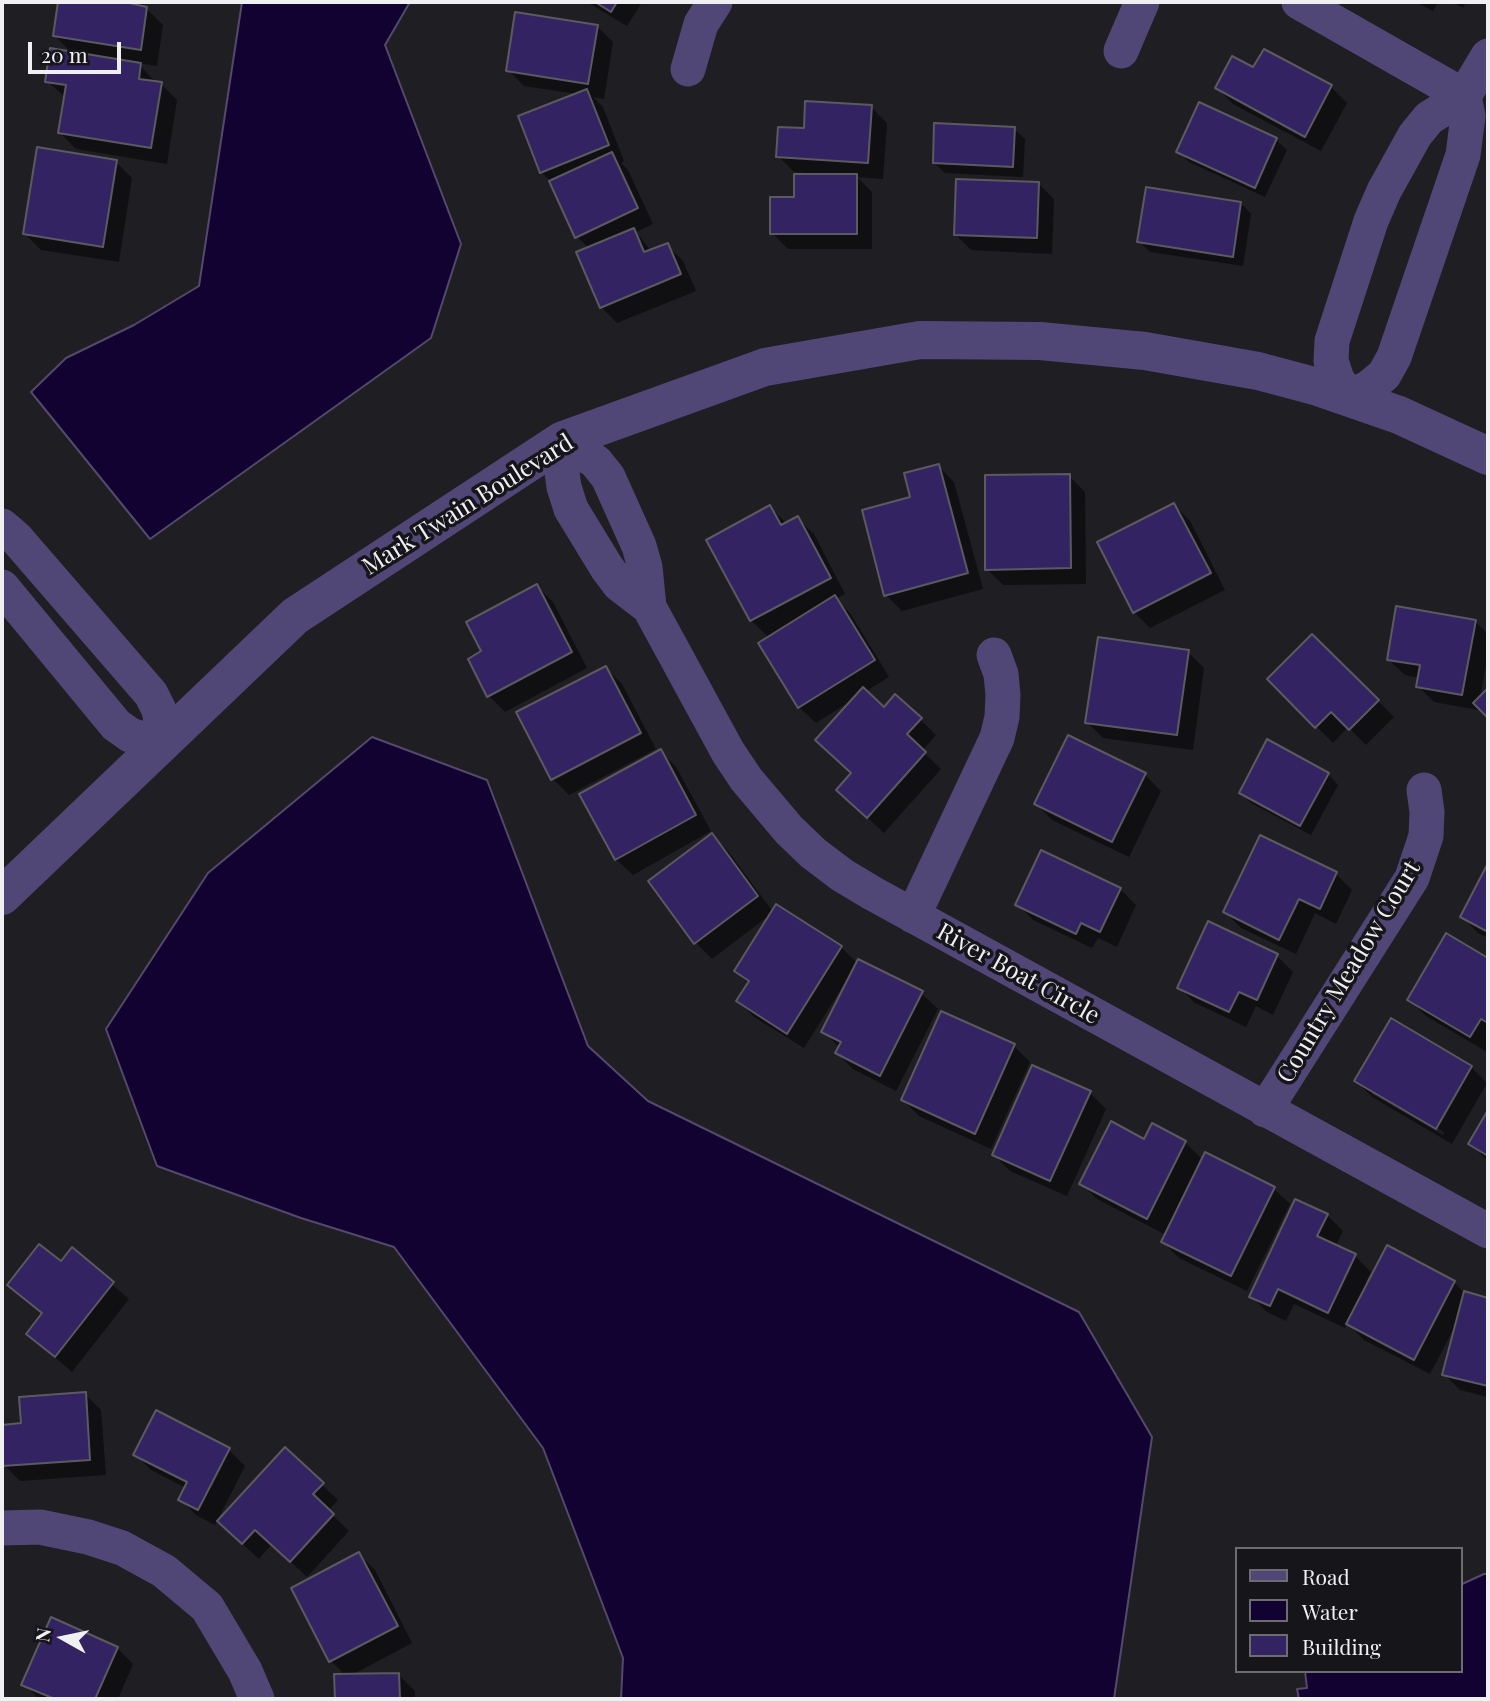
<!DOCTYPE html>
<html>
<head>
<meta charset="utf-8">
<style>
	body { margin:0 }
	#map { position:relative; width:1490px; height:1701px; overflow:hidden; background:#1e1e23; font-family:"Playfair Display",serif }
	canvas { display:block }
	.frame { position:absolute; inset:0; border:4px solid #f0f0f3; pointer-events:none }
	.legend { position:absolute; left:1235px; top:1547px; width:228px; height:126px; box-sizing:border-box; background:#15151a; border:2px solid #6d6d71; margin:0; padding:9px 12px; list-style:none; font-size:21px; color:#f0f0f3 }
	.legend li { display:flex; align-items:center; gap:14px; height:35px }
	.legend b { width:35px; border:2px solid #6d6d71 }
	.north { position:absolute; left:28px; top:1603px; width:70px; height:70px; -webkit-text-stroke:5px #15151a; paint-order:stroke; rotate:279deg; font-size:19px; font-weight:700; line-height:28px; text-align:center; color:#f0f0f3 }
	.north::after { content:''; display:block; margin:auto; width:24px; height:32px; background:#f0f0f3; clip-path:polygon(50% 0,100% 100%,50% 72%,0 100%) }
	.scale { position:absolute; left:28px; top:42px; width:93px; height:32px; box-sizing:border-box; border:4px solid #f0f0f3; border-top:0; padding-left:9px; font-size:21px; line-height:24px; white-space:nowrap; color:#f0f0f3; -webkit-text-stroke:5px #15151a; paint-order:stroke }
</style>
</head>
<body>
<div id="map">
<canvas width="1490" height="1701"></canvas>
<div class="frame"></div>
<ul class="legend">
<li><b style="height:9px;background:#504776"></b>Road</li>
<li><b style="height:19px;background:#120231"></b>Water</li>
<li><b style="height:19px;background:#342363"></b>Building</li>
</ul>
<div class="north">N</div>
<div class="scale">20 m</div>
</div>
<script>
const ctx = document.querySelector('canvas').getContext('2d');
ctx.lineJoin = 'round';
function paint(path, color) { ctx.fillStyle = color; ctx.fill(path, 'evenodd'); }
const shape = rows => new Path2D(rows.map(r => 'M' + r).join(''));
function strokePath(path, color, width, dash) { ctx.strokeStyle = color; ctx.lineWidth = width; ctx.lineCap = dash ? 'butt' : 'round'; ctx.setLineDash(dash || []); ctx.stroke(path); }
function label(font, color, halo, rows, align = 'center') {
  ctx.font = font + ' "Playfair Display",serif'; ctx.lineWidth = 7; ctx.setLineDash([]); ctx.textBaseline = 'middle'; ctx.strokeStyle = halo; ctx.fillStyle = color; for (const [text, x, y, turn = 0] of rows) {
    ctx.save(); ctx.translate(x, y); ctx.rotate((+turn || 0) * Math.PI / 180); ctx.textAlign = isNaN(turn) ? turn : align; if (halo) ctx.strokeText(text, 0, 0); ctx.fillText(text, 0, 0); ctx.restore();
  }
}
const water = shape([
	[242,2,410,2,385,45,461,244,431,338,150,539,31,392,66,358,134,325,199,286,242,2],
	[372,737,487,780,588,1046,648,1101,1079,1312,1152,1437,1114,1699,621,1699,623,1658,543,1448,394,1247,301,1218,157,1166,106,1029,208,873,372,737],
	[1484,1574,1488,1574,1488,1699,1299,1699,1297,1689,1307,1688,1305,1671,1460,1671,1460,1585,1484,1574]
]);
paint(water, '#120231');
strokePath(water, '#55496b', 2);
paint(shape([
	[60,2,144,2,143,8,147,9,163,25,157,66,138,63,156,83,161,84,177,100,167,164,76,149,60,133,66,98,47,81,73,54,55,36],
	[587,2,642,2,627,26],
	[1416,2,1438,2,1433,11],
	[1452,2,1466,2,1463,8],
	[597,26,613,42,604,99,593,97,603,107,624,161,621,163,628,170,653,224,636,232,651,251,667,245,683,261,696,291,617,323,601,307,589,248,577,237,551,181,541,172,577,94,524,86,508,70],
	[1254,69,1331,87,1347,103,1321,151,1233,104,1217,88],
	[1199,104,1276,140,1287,150,1265,197,1189,162,1178,151],
	[871,107,887,123,883,179,857,177,872,192,872,249,788,249,772,233,796,199,807,173,794,172,778,156],
	[1014,129,1025,139,1023,177,945,173,934,163],
	[116,162,132,178,119,262,41,250,25,234],
	[1038,183,1054,199,1052,254,971,250,955,234],
	[1241,203,1251,214,1243,266,1150,252,1139,241],
	[938,466,954,482,983,589,902,611,886,595,913,498],
	[1069,476,1085,492,1086,584,1003,585,987,569],
	[1174,505,1190,521,1225,590,1150,628,1134,612],
	[770,507,787,524,797,518,814,534,845,594,836,599,850,613,889,677,865,692,884,709,920,719,936,735,922,751,941,769,884,833,855,806,852,700,816,723,799,707,769,638,751,620],
	[537,586,553,602,587,668,505,712,489,696,484,652],
	[1475,621,1488,634,1488,654,1480,698,1488,690,1488,716,1479,707,1478,710,1434,702,1418,686,1419,678,1405,675,1388,659],
	[1312,636,1394,717,1366,745,1348,727,1333,743,1270,679],
	[1188,652,1204,668,1193,750,1103,738,1087,722],
	[606,668,622,684,656,749,569,795,553,779,519,713],
	[660,751,676,767,711,831,633,875,616,859],
	[1328,774,1338,785,1311,835,1251,803,1241,793],
	[1145,775,1161,791,1129,857,1052,820,1036,804],
	[712,835,728,851,773,912,841,947,858,964,921,993,938,1009,896,1091,853,1069,837,1053,840,1048,823,1031,848,982,846,981,804,1048,754,1017,738,1001,749,984,736,971,771,914,712,959,696,943],
	[1261,837,1336,874,1352,890,1336,924,1315,913,1296,954,1241,928,1225,912],
	[1488,867,1488,938,1478,933,1462,917],
	[1120,889,1136,905,1117,947,1098,938,1092,948,1033,920,1017,904],
	[1447,936,1488,960,1487,1052,1426,1016,1410,1000],
	[1277,956,1293,972,1273,1015,1256,1006,1246,1027,1195,1003,1179,987],
	[1014,1046,1030,1062,991,1149,919,1116,903,1100],
	[1471,1067,1487,1083,1452,1144,1372,1097,1356,1081],
	[1372,1090,1444,1132,1443,1135,1372,1094],
	[1090,1093,1106,1109,1067,1196,1010,1171,994,1155],
	[1488,1114,1488,1161,1470,1144],
	[1145,1141,1185,1142,1203,1160,1273,1188,1290,1204,1247,1291,1179,1258,1163,1242,1166,1235,1097,1199,1081,1183],
	[1327,1215,1343,1231,1335,1247,1355,1256,1371,1272,1366,1282,1454,1282,1465,1294,1488,1300,1488,1397,1460,1390,1444,1374,1454,1328,1430,1374,1364,1340,1347,1323,1345,1328,1294,1304,1286,1321,1267,1312,1251,1296],
	[72,1250,129,1299,72,1372,28,1334,43,1315,9,1285,61,1263],
	[85,1394,101,1410,106,1475,20,1481,4,1465,2,1427,23,1425],
	[229,1450,245,1466,215,1525,196,1515,180,1499,186,1488,151,1470,135,1454],
	[322,1485,338,1500,328,1511,349,1531,307,1577,272,1544,259,1559,235,1537],
	[359,1554,375,1570,412,1643,350,1676,399,1675,415,1691,415,1699,337,1699,336,1676,346,1676,331,1661,293,1588],
	[117,1648,133,1664,118,1699,39,1699,24,1684],
	[2,1673,4,1699,2,1699]
]), '#0007');
const building = shape([
	[58,2,125,2,147,7,141,50,53,36,58,2],
	[595,2,617,2,611,12,595,2],
	[515,12,598,25,588,84,506,71,515,12],
	[50,48,141,63,139,79,162,82,151,148,58,133,66,85,45,82,50,48],
	[1264,49,1332,85,1305,137,1215,88,1232,56,1253,67,1264,49],
	[587,89,609,145,540,173,518,116,587,89],
	[805,101,872,105,868,163,776,157,778,127,804,128,805,101],
	[1199,102,1277,138,1255,188,1176,152,1199,102],
	[934,123,1015,127,1013,167,933,163,934,123],
	[37,147,117,160,103,247,23,234,37,147],
	[612,152,638,208,575,238,549,181,612,152],
	[794,174,857,174,857,234,770,234,770,197,794,197,794,174],
	[956,179,1039,182,1037,238,954,235,956,179],
	[1146,187,1241,202,1233,257,1137,242,1146,187],
	[634,228,644,252,668,243,681,274,600,308,576,252,634,228],
	[939,464,968,573,884,596,862,510,910,497,904,473,939,464],
	[1070,474,1071,568,985,570,985,475,1070,474],
	[1174,503,1211,573,1133,613,1097,542,1174,503],
	[770,505,781,525,798,516,831,578,750,621,706,540,770,505],
	[537,584,572,652,487,697,468,659,481,651,466,622,537,584],
	[835,595,875,660,798,708,758,643,835,595],
	[1396,606,1476,620,1462,695,1416,687,1420,665,1387,660,1396,606],
	[1312,634,1379,700,1349,730,1331,712,1315,728,1267,679,1312,634],
	[1098,637,1189,650,1177,735,1085,723,1098,637],
	[606,666,641,733,551,780,516,712,606,666],
	[863,687,884,707,895,694,922,718,907,734,926,752,867,818,836,790,851,773,815,740,863,687],
	[1488,688,1488,718,1473,703,1488,688],
	[1068,735,1146,773,1112,842,1034,804,1068,735],
	[1267,739,1329,773,1300,826,1239,793,1267,739],
	[661,749,696,815,615,860,579,794,661,749],
	[712,833,758,896,694,944,648,881,712,833],
	[1260,835,1337,872,1320,909,1299,899,1279,940,1223,912,1260,835],
	[1041,850,1121,888,1100,932,1081,923,1076,934,1015,905,1041,850],
	[1488,863,1488,932,1460,917,1488,863],
	[776,904,842,946,787,1034,736,1001,749,981,734,971,776,904],
	[1208,921,1278,954,1257,1000,1239,992,1229,1012,1177,988,1208,921],
	[1446,933,1488,958,1488,1023,1481,1019,1470,1037,1407,1000,1446,933],
	[858,959,923,991,880,1076,835,1053,841,1042,821,1032,858,959],
	[941,1011,1015,1044,975,1134,901,1100,941,1011],
	[1391,1018,1472,1066,1436,1129,1354,1081,1391,1018],
	[1032,1065,1091,1091,1050,1181,992,1155,1032,1065],
	[1488,1110,1488,1156,1468,1144,1488,1110],
	[1111,1121,1144,1139,1152,1123,1186,1141,1147,1219,1079,1184,1111,1121],
	[1205,1152,1275,1187,1231,1276,1161,1242,1205,1152],
	[1295,1199,1328,1214,1317,1236,1356,1254,1328,1313,1278,1289,1270,1306,1249,1297,1295,1199],
	[39,1244,61,1261,72,1247,114,1282,55,1357,26,1334,42,1313,7,1285,39,1244],
	[1387,1245,1455,1281,1414,1360,1346,1324,1387,1245],
	[1464,1291,1488,1298,1488,1386,1442,1375,1464,1291],
	[86,1392,90,1460,2,1466,2,1425,21,1423,19,1397,86,1392],
	[156,1410,230,1448,198,1510,178,1500,187,1482,133,1455,156,1410],
	[285,1447,324,1483,313,1494,334,1514,290,1562,255,1530,242,1544,217,1521,285,1447],
	[359,1552,398,1626,329,1662,291,1588,359,1552],
	[51,1617,118,1647,95,1699,55,1699,21,1685,51,1617],
	[399,1673,400,1699,335,1699,334,1674,399,1673]
]);
paint(building, '#342363');
strokePath(building, '#5a5a60', 2);
strokePath(shape([
	[1299,2,1464,96],
	[1121,51,1142,2],
	[688,69,701,24,715,2],
	[1464,96,1468,116,1463,155,1394,357,1384,375,1368,388,1348,397,1337,379,1331,361,1332,341,1371,221,1384,191,1415,135,1429,118,1464,96,1488,56],
	[2,526,16,538,151,694,159,710,162,727,160,744,130,735,116,725,2,587],
	[649,607,645,567,639,546,608,477,596,462,563,440,561,465,564,487,571,509,607,568,619,584,649,607,728,752,746,779,789,830,813,853,842,875,872,893,1488,1231],
	[913,916,997,738,1002,717,1003,695,1001,674,994,655],
	[1265,1110,1412,878,1426,836,1427,812,1424,790],
	[2,1528,40,1527,88,1537,122,1548,164,1571,207,1607,245,1671,257,1699]
]), '#504776', 35);
strokePath(shape([
	[2,896,295,616,563,440,765,367,920,340,1040,341,1145,351,1258,371,1318,387,1399,415,1488,456]
]), '#504776', 38);
label('24px', '#f0f0f3', '#15151a', [
	["Mark Twain Boulevard",468,505,-32],
	["Country Meadow Court",1349,972,-59],
	["River Boat Circle",1018,974,29]
]);
</script>
</body>
</html>
